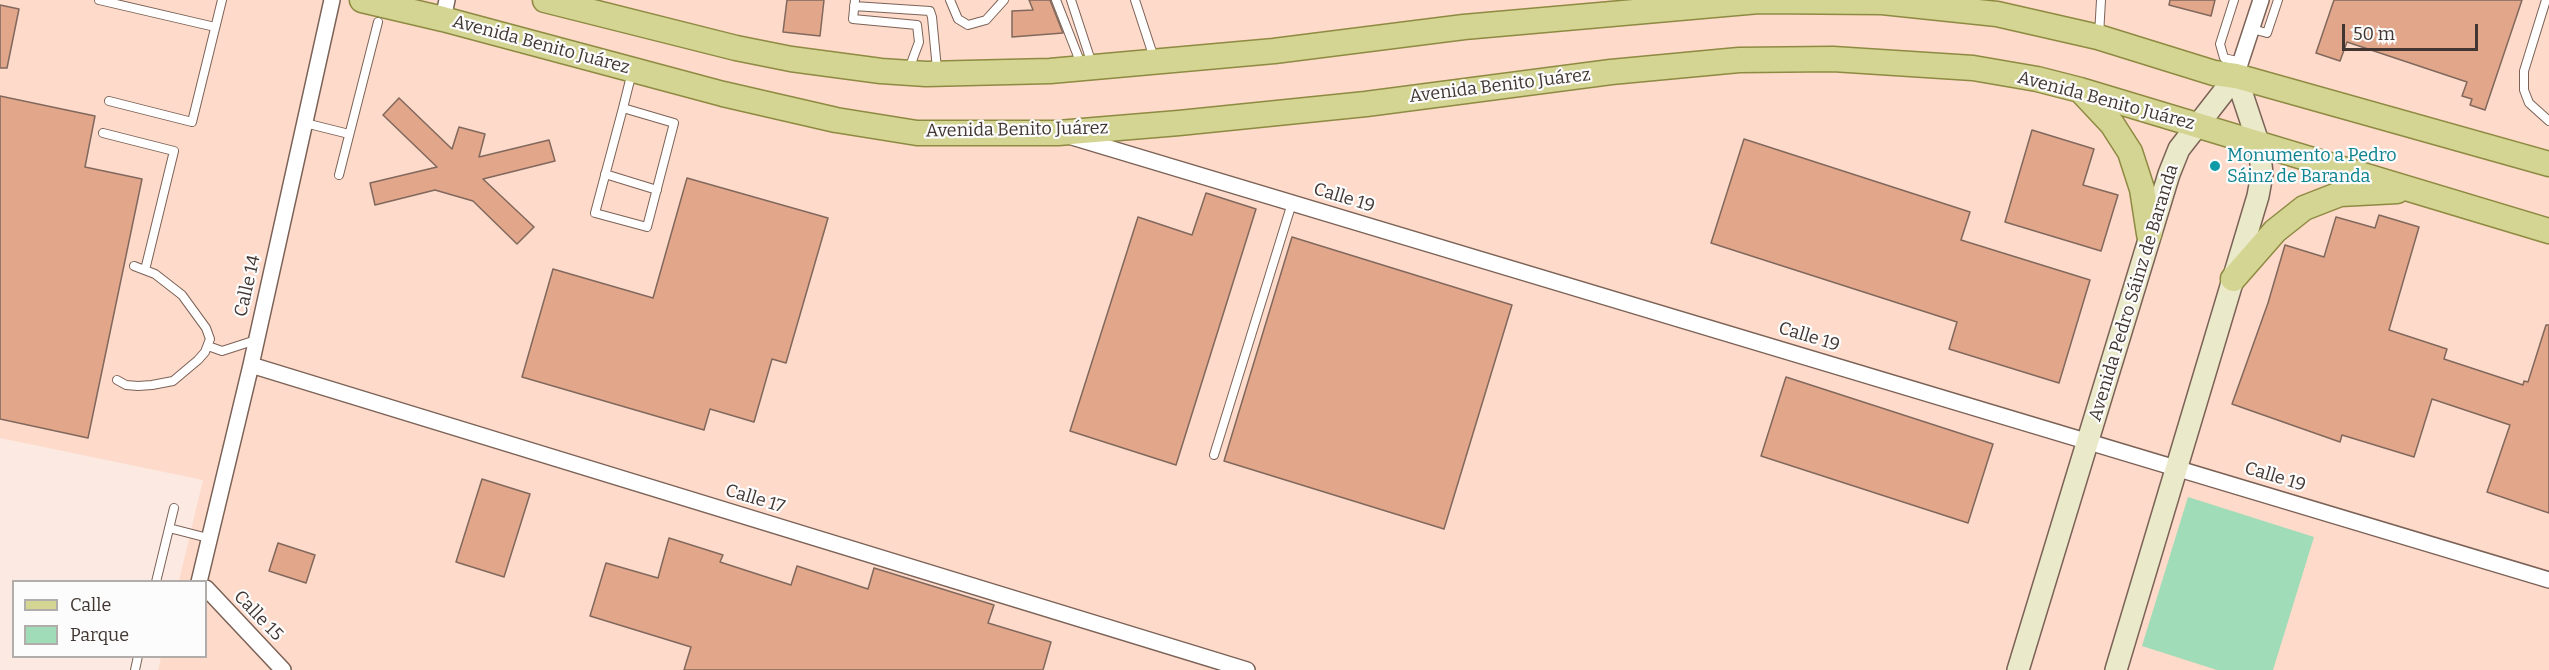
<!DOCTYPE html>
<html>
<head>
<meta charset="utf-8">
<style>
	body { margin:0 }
	#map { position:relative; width:2549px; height:670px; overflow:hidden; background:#fceae2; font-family:Bitter,serif }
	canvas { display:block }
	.legend { position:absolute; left:12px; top:580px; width:195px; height:78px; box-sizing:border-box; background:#fcfcfc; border:2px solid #b1adab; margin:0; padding:8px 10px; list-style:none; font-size:18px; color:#413631 }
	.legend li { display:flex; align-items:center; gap:12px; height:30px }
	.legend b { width:30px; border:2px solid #b1adab }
	.scale { position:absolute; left:2342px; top:24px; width:136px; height:27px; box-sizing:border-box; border:3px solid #413631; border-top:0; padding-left:8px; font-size:18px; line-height:21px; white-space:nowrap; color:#413631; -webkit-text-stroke:4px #fcfcfc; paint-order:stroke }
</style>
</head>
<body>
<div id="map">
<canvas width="2549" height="670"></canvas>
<ul class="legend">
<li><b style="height:8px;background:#d4d493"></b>Calle</li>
<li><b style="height:16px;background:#a0dcb7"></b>Parque</li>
</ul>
<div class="scale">50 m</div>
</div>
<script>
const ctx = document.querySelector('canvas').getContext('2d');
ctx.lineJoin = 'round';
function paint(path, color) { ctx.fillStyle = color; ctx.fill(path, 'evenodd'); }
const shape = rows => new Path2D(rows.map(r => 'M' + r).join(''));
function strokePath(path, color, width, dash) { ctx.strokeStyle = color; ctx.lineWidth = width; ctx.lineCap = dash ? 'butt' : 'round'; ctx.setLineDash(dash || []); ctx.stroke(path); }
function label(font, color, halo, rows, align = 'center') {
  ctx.font = font + ' Bitter,serif'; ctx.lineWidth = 4.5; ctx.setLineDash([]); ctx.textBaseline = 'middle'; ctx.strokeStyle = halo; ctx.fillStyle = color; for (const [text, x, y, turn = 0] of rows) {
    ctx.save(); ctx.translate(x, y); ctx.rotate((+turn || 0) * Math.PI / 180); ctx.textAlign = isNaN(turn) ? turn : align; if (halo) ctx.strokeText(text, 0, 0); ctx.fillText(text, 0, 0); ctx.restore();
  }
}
paint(shape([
	[0,0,2549,0,2549,670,158,670,161,657,206,656,206,582,179,581,203,480,0,438]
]), '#fddac9');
paint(shape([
	[2188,497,2314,537,2273,670,2217,670,2142,646]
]), '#a0dcb7');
const building = shape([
	[787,0,824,0,820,36,783,32,787,0],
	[1029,0,1050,0,1063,33,1012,37,1012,11,1033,10,1029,0],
	[2170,0,2215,0,2211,16,2169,5,2170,0],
	[2334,0,2522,0,2485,110,2470,105,2472,99,2462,96,2467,82,2347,42,2340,61,2316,53,2334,0],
	[0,5,19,9,7,68,0,68,0,5],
	[0,96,95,116,85,167,142,179,88,438,0,419,0,96],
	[399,98,452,149,459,127,485,134,479,157,549,140,555,161,483,179,534,227,517,244,473,201,435,190,375,205,370,183,437,167,383,115,399,98],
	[2032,130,2094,149,2083,185,2118,195,2101,251,2005,222,2032,130],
	[1744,139,1970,212,1961,240,2090,280,2059,383,1949,349,1957,322,1711,243,1744,139],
	[687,178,828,218,786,363,772,359,754,422,710,409,704,430,522,377,553,269,653,298,687,178],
	[1206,193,1256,209,1176,465,1070,431,1138,217,1192,235,1206,193],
	[2379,215,2419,227,2389,330,2447,349,2444,359,2523,385,2524,381,2528,382,2546,325,2549,325,2549,513,2487,492,2510,425,2432,399,2414,457,2342,435,2340,442,2232,404,2268,303,2285,245,2324,257,2336,217,2375,228,2379,215],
	[1292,237,1512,305,1444,529,1224,461,1292,237],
	[1786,377,1993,444,1968,523,1761,456,1786,377],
	[482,479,530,494,504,577,456,562,482,479],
	[669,538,723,555,720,562,791,585,797,566,868,589,874,568,994,605,988,623,1051,642,1043,670,684,670,691,647,590,616,606,563,658,578,669,538],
	[278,543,315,555,306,583,269,571,278,543]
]);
paint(building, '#e2a68a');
strokePath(building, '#81685d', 1.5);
const lane = shape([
	[99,0,215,27],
	[855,0,853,19,917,25,919,42,909,69],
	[950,0,958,19,968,25,986,20,1004,0],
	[1056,0,1081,64],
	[1071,0,1092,64],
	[1135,0,1154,58],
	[2234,0,2220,44,2224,58,2241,62],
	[2546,0,2524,71,2524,90,2529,103,2549,121],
	[854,6,930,11,932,17,937,69],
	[2252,29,2267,33,2278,0],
	[2099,35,2101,0],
	[109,101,192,122,222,0],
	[623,108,674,123,647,227,595,213,623,108],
	[623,108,632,72],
	[305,123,349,134],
	[103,133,174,151,145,270],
	[605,174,657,190],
	[339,175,378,22],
	[208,346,222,351,256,340],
	[117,380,126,385,138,386,152,385,173,381,198,360,205,352,210,339,206,328,182,295,155,274,134,266],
	[1214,455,1292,203],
	[169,528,208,538],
	[156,582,174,508],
	[135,670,138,656]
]);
const street = shape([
	[443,19,447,0],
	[2236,76,2261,0],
	[1072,137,2549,580],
	[251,365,1247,670],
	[199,582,251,365,332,0],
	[206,588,283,670]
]);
const secondary = shape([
	[2018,670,2169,174,2179,149,2236,76],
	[2116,670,2258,196,2262,174,2259,145,2236,76]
]);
const primary = shape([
	[362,0,443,19,723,94,836,120,917,133,1058,133,1179,123,1366,104,1611,72,1739,60,1833,59,1973,68,2037,79,2080,90,2549,231],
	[545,0,736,48,791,59,881,71,926,74,1050,71,1274,51,1464,27,1759,1,1882,2,1997,14,2098,37,2214,73,2236,76,2549,164],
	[2082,92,2112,124,2130,152,2142,189,2149,234],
	[2233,279,2275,231,2304,208,2340,194,2397,191]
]);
strokePath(lane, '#7b6257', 10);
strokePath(street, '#7b6257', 18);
strokePath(secondary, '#7b6257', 24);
strokePath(primary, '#8e8a42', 27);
strokePath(lane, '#fff', 8);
strokePath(street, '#fff', 15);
strokePath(secondary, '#eae9c9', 21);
strokePath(primary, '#d4d493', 24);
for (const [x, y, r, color] of [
	[2215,166,6,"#0f9aa8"]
]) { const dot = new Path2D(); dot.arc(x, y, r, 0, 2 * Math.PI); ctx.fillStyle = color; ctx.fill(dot); strokePath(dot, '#fcfcfc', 2); }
label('18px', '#413631', '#fcfcfc', [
	["Avenida Benito Juárez",541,45,15],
	["Avenida Benito Juárez",1500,86,-7],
	["Avenida Benito Juárez",2106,101,15],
	["Avenida Benito Juárez",1017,130,-1],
	["Calle 19",1344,198,17],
	["Calle 14",248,286,-77],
	["Avenida Pedro Sáinz de Baranda",2134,293,-73],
	["Calle 19",1809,337,17],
	["Calle 19",2275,477,17],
	["Calle 17",755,499,17],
	["Calle 15",258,616,46]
]);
label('18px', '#0d838f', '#fcfcfc', [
	["Monumento a Pedro",2227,156],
	["Sáinz de Baranda",2227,177]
], 'left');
</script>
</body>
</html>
